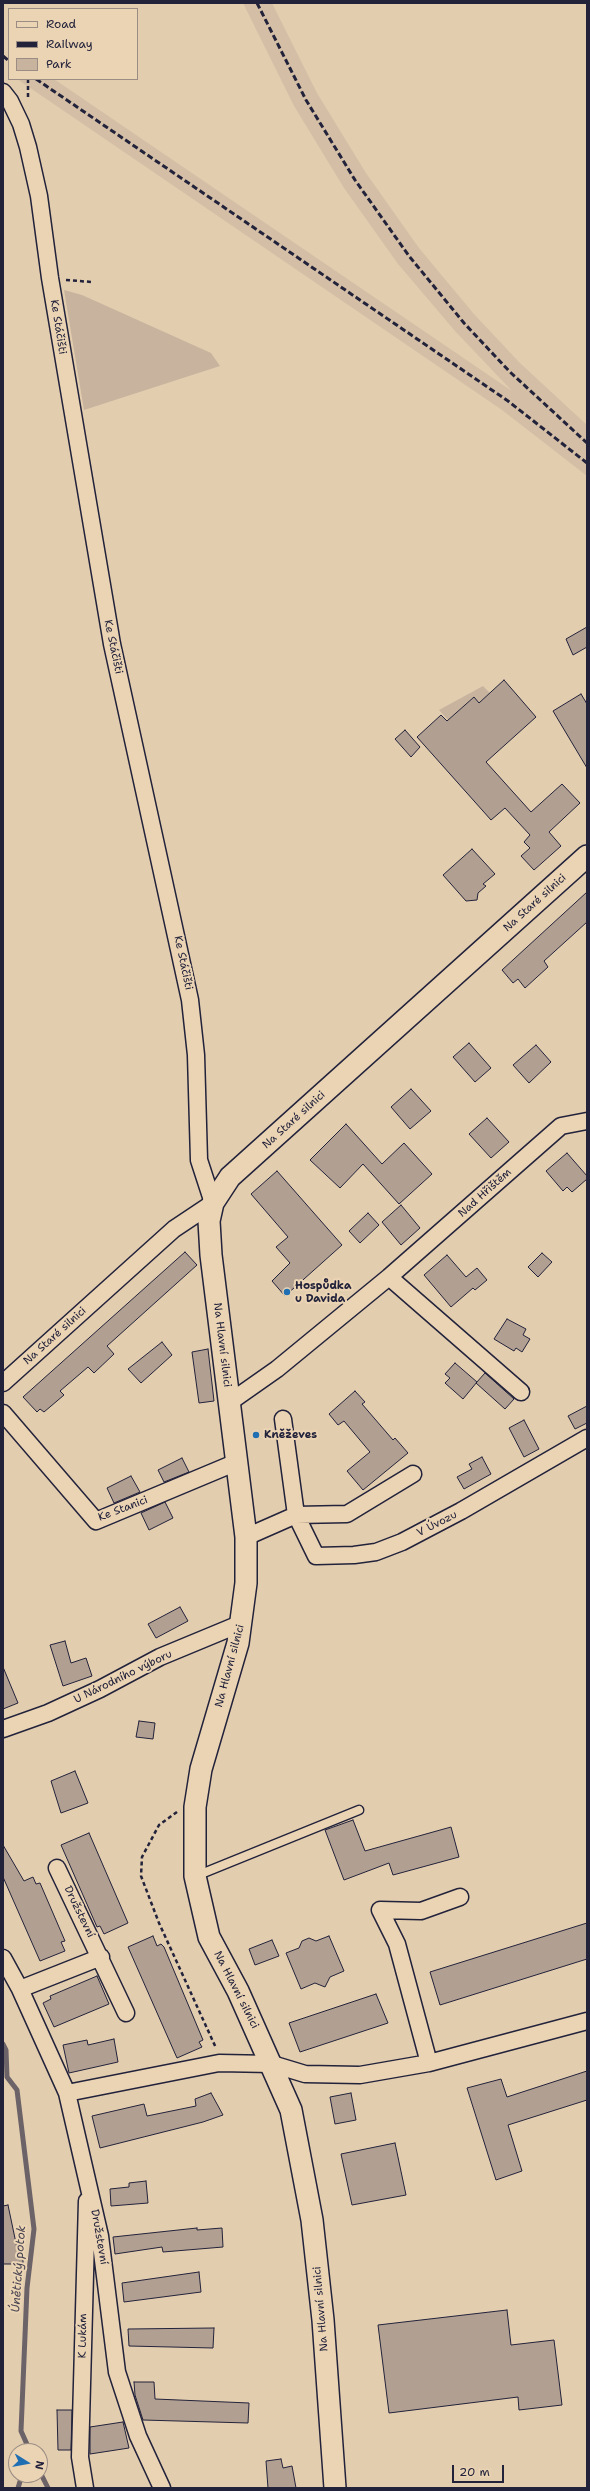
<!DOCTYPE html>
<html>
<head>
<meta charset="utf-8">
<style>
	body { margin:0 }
	#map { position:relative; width:590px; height:2491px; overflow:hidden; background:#e3cdaf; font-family:"Shantell Sans",sans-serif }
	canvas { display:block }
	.frame { position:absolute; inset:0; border:4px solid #22223b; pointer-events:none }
	.legend { position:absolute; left:8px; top:8px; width:130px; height:72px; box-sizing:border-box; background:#ebd4b4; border:1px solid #9b8d84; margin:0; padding:5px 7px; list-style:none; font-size:12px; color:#22223b }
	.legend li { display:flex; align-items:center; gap:8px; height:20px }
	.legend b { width:20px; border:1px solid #9b8d84 }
	.north { position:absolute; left:8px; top:2443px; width:40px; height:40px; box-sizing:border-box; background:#ebd4b4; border:1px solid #9b8d84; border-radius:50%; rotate:101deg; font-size:11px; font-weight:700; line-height:16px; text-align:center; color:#22223b }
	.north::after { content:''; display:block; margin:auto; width:14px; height:18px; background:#1f6fb2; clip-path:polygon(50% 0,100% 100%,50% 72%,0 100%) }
	.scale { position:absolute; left:452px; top:2465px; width:52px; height:18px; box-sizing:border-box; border:2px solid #22223b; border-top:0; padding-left:5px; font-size:12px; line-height:14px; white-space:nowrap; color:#22223b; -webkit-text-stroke:3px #ebd4b4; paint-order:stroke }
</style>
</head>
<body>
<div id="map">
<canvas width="590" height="2491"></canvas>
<div class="frame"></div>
<ul class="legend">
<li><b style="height:5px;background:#ebd4b4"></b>Road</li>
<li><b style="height:5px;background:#22223b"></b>Railway</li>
<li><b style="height:11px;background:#c7b39e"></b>Park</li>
</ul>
<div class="north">N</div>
<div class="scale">20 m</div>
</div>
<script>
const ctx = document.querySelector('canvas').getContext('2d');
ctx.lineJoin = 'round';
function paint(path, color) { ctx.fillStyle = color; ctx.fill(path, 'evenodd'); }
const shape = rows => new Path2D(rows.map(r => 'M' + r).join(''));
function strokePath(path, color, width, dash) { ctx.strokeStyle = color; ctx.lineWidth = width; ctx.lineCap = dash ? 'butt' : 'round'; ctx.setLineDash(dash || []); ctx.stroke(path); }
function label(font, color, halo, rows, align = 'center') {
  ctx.font = font + ' "Shantell Sans",sans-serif'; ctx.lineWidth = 4; ctx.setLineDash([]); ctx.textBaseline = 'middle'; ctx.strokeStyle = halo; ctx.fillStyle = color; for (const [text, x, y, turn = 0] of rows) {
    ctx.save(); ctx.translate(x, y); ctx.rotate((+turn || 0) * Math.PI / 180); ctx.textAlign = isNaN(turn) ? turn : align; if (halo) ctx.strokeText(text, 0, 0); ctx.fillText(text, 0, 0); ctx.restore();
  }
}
paint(shape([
	[243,3,272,3,317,93,366,173,419,248,474,314,520,363,587,425,587,476,502,410,17,79,54,79,512,391,455,331,398,264,344,188,294,106]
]), '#d4bfa6');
paint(shape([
	[64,290,82,295,211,353,220,366,84,410],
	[483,686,490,693,479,703,474,697,448,720,439,710]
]), '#c7b39e');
strokePath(shape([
	[3,2044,6,2050,7,2077,17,2090,34,2229,27,2288,21,2431,30,2451],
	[40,2472,48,2488],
	[18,2488,22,2475]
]), '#6b6367', 5);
const building = shape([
	[587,627,587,647,573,655,566,639,587,627],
	[504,680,536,717,486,762,531,812,562,784,580,803,549,832,561,846,534,870,521,856,530,848,524,842,530,835,505,808,491,820,417,737,441,715,447,721,474,697,479,703,504,680],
	[581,694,587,704,587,768,553,711,581,694],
	[405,730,420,747,411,757,395,739,405,730],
	[472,849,495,874,483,884,486,886,478,893,477,900,466,901,443,875,472,849],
	[587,892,587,922,544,961,548,967,525,988,518,979,513,983,502,970,587,892],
	[469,1043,491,1068,475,1082,453,1057,469,1043],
	[536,1045,551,1062,529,1083,513,1065,536,1045],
	[411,1089,431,1111,410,1129,391,1107,411,1089],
	[487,1118,509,1142,491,1158,469,1134,487,1118],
	[346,1124,382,1164,404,1143,432,1174,399,1204,363,1164,340,1188,310,1160,346,1124],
	[567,1153,587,1176,587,1179,572,1192,567,1187,563,1191,546,1171,567,1153],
	[277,1171,342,1245,285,1296,272,1281,290,1263,276,1247,288,1237,251,1194,277,1171],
	[401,1205,420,1228,401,1245,382,1222,401,1205],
	[368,1213,379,1225,360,1243,349,1231,368,1213],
	[185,1252,197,1265,107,1346,114,1354,94,1373,88,1367,60,1391,64,1395,44,1412,40,1409,37,1412,23,1397,185,1252],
	[542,1253,552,1262,538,1277,528,1267,542,1253],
	[447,1255,466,1277,477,1268,487,1280,475,1290,473,1288,451,1307,424,1275,447,1255],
	[507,1319,526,1329,523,1335,530,1339,522,1352,516,1348,514,1351,494,1339,507,1319],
	[162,1342,172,1355,141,1383,128,1369,162,1342],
	[208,1349,214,1401,199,1403,192,1352,208,1349],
	[455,1363,477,1382,463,1399,445,1383,450,1378,445,1374,455,1363],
	[485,1373,514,1399,505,1409,476,1383,485,1373],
	[355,1391,365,1402,362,1404,393,1440,395,1438,408,1453,363,1490,347,1471,370,1452,344,1421,338,1425,329,1414,355,1391],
	[587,1406,587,1423,575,1429,568,1416,587,1406],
	[524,1420,539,1449,524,1457,509,1428,524,1420],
	[482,1457,491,1474,464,1489,457,1477,472,1469,469,1464,482,1457],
	[182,1458,189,1472,164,1482,158,1470,182,1458],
	[131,1476,140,1492,114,1503,107,1488,131,1476],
	[165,1502,173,1518,149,1530,141,1513,165,1502],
	[180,1607,188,1621,156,1638,148,1624,180,1607],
	[65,1641,71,1663,86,1658,92,1676,63,1686,50,1645,65,1641],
	[3,1667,18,1703,3,1709,3,1667],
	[139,1721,155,1723,153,1739,136,1737,139,1721],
	[75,1771,88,1803,61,1813,51,1781,75,1771],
	[353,1820,365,1851,451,1827,459,1857,393,1875,389,1863,344,1880,325,1830,353,1820],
	[89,1833,128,1923,104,1934,100,1926,97,1927,61,1845,89,1833],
	[3,1845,24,1881,33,1877,36,1884,40,1883,65,1941,61,1942,65,1951,40,1961,3,1877,3,1845],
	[587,1923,587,1959,440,2005,430,1972,587,1923],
	[153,1936,157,1946,161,1944,164,1947,203,2040,199,2042,202,2047,177,2058,128,1947,153,1936],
	[329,1936,344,1971,330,1977,325,1987,315,1983,301,1989,286,1953,299,1948,302,1941,309,1938,316,1941,329,1936],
	[272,1940,279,1956,255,1965,249,1949,272,1940],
	[97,1976,109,2004,54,2027,43,2003,51,1999,50,1996,97,1976],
	[376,1994,388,2023,300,2052,289,2023,376,1994],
	[114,2039,118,2062,69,2073,63,2045,87,2040,88,2045,114,2039],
	[587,2071,587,2100,508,2125,522,2171,496,2180,467,2088,501,2079,507,2097,587,2071],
	[211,2093,223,2115,203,2122,100,2148,92,2116,144,2104,147,2116,196,2106,195,2099,211,2093],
	[351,2093,356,2120,335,2124,330,2097,351,2093],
	[395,2143,406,2195,352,2205,341,2154,395,2143],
	[146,2181,148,2203,111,2206,110,2189,129,2187,129,2183,146,2181],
	[8,2205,17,2248,23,2248,23,2264,3,2264,3,2206,8,2205],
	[197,2228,197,2230,222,2228,223,2247,163,2252,162,2247,115,2254,113,2237,197,2228],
	[199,2272,201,2292,124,2302,122,2283,199,2272],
	[507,2310,511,2345,554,2340,562,2405,519,2410,518,2397,389,2413,378,2325,507,2310],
	[214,2328,213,2348,129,2346,128,2329,214,2328],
	[134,2382,154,2382,155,2399,249,2403,248,2423,143,2420,135,2395,134,2382],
	[57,2410,72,2410,71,2450,58,2450,57,2410],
	[123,2422,129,2448,90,2454,90,2427,123,2422],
	[281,2459,283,2468,292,2466,296,2488,268,2488,266,2461,281,2459]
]);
paint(building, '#b19f91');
strokePath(building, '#22223b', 1);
const service = shape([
	[196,1876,359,1810]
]);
const minor = shape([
	[3,92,10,101,21,124,28,147,39,196,50,278,112,644,190,1000,196,1055,199,1160,213,1203,174,1229,3,1383],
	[389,1277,521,1392],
	[230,1402,277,1369,389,1277,561,1126,587,1121],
	[3,1413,96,1521,237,1462],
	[283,1419,296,1515,316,1556,354,1555,376,1552,402,1542,461,1511,587,1438],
	[246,1537,296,1515,347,1514,413,1474],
	[3,1729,48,1713,100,1689,160,1657,242,1623],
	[57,1868,126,2013],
	[3,1958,20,1989,67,2093,100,2236,117,2372,138,2436,162,2488],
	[20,1989,101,1957],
	[429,2063,397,1944,380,1910,421,1911,460,1897],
	[67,2093,219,2063,272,2064,305,2074,360,2075,429,2063,587,2021],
	[85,2488,80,2457,87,2201]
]);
const tertiary = shape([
	[335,2488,323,2320,312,2220,291,2110,238,1991,209,1937,195,1876,195,1807,201,1769,238,1643,246,1583,246,1537,211,1255,209,1221,213,1203,230,1177,587,856]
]);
strokePath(service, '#22223b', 11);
strokePath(minor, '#22223b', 19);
strokePath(tertiary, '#22223b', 24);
strokePath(shape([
	[28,79,28,98],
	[66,280,92,282],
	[177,1812,159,1825,142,1857,141,1876,159,1923,216,2048]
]), '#22223b', 2.5, [4, 3]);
strokePath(service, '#ebd4b4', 8);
strokePath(minor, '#ebd4b4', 16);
strokePath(tertiary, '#ebd4b4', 21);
strokePath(shape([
	[257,3,306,100,355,180,409,256,464,323,510,372,587,443],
	[3,56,9,61],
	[36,79,508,401,587,463]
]), '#22223b', 3, [6, 3]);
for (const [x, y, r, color] of [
	[287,1292,4,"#1f6fb2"],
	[256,1435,4,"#1f6fb2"]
]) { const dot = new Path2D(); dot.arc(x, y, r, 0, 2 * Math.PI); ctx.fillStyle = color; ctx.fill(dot); strokePath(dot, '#ebd4b4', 1.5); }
label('11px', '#22223b', '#ebd4b4', [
	["Ke Stáčišti",58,327,81],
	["Ke Stáčišti",113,647,78],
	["Na Staré silnici",535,903,-42],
	["Ke Stáčišti",183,963,78],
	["Na Staré silnici",294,1120,-42],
	["Nad Hřištěm",485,1193,-42],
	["Na Staré silnici",55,1336,-42],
	["Na Hlavní silnici",222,1345,83],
	["Ke Stanici",123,1509,-21],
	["V Úvozu",437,1524,-27],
	["Na Hlavní silnici",230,1666,-75],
	["U Národního výboru",123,1677,-26],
	["Družstevní",79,1912,64],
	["Na Hlavní silnici",236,1990,63],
	["Družstevní",99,2237,80],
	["Na Hlavní silnici",321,2309,-95],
	["K Lukám",83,2336,-89]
]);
label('bold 11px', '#22223b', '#ebd4b4', [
	["Hospůdka",295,1286],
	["u Davida",295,1299],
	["Kněževes",264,1435]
], 'left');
label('italic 12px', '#474351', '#ebd4b4', [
	["Únětický potok",19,2269,-86]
]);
</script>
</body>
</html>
